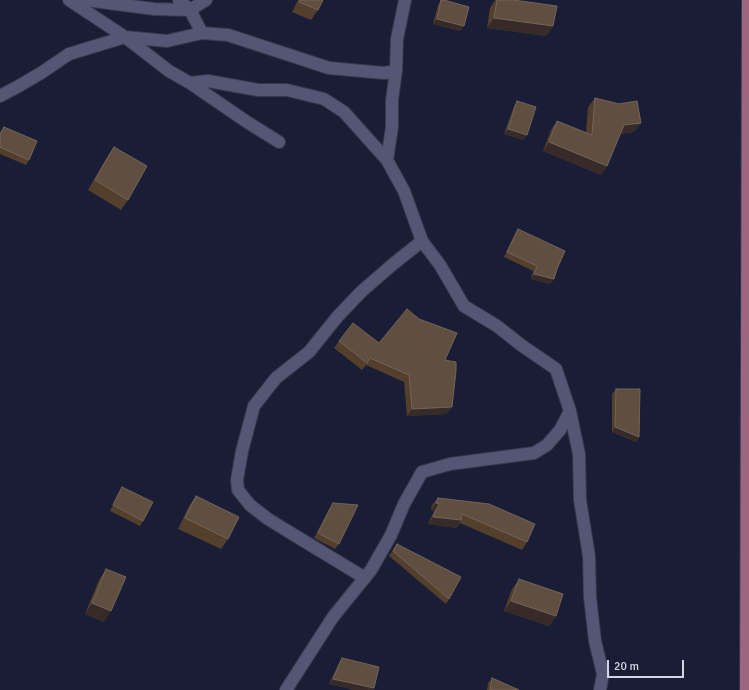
<!DOCTYPE html>
<html>
<head>
<meta charset="utf-8">
<style>
	body { margin:0 }
	#map { position:relative; width:749px; height:690px; overflow:hidden; background:#1a1d36; font-family:Signika,sans-serif }
	canvas { display:block }
	.scale { position:absolute; left:607px; top:660px; width:77px; height:18px; box-sizing:border-box; border:2px solid #d1d5e6; border-top:0; padding-left:5px; font-size:12px; line-height:14px; white-space:nowrap; color:#d1d5e6; -webkit-text-stroke:3px #1a1d36; paint-order:stroke }
</style>
</head>
<body>
<div id="map">
<canvas width="749" height="690"></canvas>
<div class="scale">20 m</div>
</div>
<script>
const ctx = document.querySelector('canvas').getContext('2d');
ctx.lineJoin = 'round';
const shape = rows => new Path2D(rows.map(r => 'M' + r).join(''));
function strokePath(path, color, width, dash) { ctx.strokeStyle = color; ctx.lineWidth = width; ctx.lineCap = dash ? 'butt' : 'round'; ctx.setLineDash(dash || []); ctx.stroke(path); }
function paint(path, color) { ctx.fillStyle = color; ctx.fill(path, 'evenodd'); }
const street = shape([
	[69,0,125,37,169,71,190,83,208,81,258,90,287,90,324,99,344,112,387,160,404,191,422,241,440,265,464,306,497,326,521,345,556,369,570,411,579,454,580,500,589,556,590,597,595,641,603,674,600,690],
	[86,0,154,9,190,10,202,33],
	[179,0,190,10,206,0],
	[190,83,247,122,279,142],
	[0,96,17,87,41,73,69,54,125,37,167,41,202,33,228,35,329,68,384,73,396,71],
	[387,160,392,127,392,100,396,71,397,39,405,0],
	[365,578,304,541,268,519,250,505,238,490,237,480,242,451,254,406,276,378,309,352,338,316,362,291,392,265,422,241],
	[286,690,333,617,371,570,391,535,404,504,422,472,450,464,534,453,547,445,560,430,570,411]
]);
const primary = shape([
	[746,690,748,0]
]);
strokePath(street, '#37384c', 14);
strokePath(primary, '#37384c', 14);
strokePath(street, '#535774', 12);
strokePath(primary, '#9e6581', 12);
paint(shape([
	[298,0,323,0,318,10,311,20,292,12],
	[441,0,464,26,460,31,433,24,438,5],
	[495,0,497,0,553,26,546,36,487,28,490,8],
	[595,98,641,123,634,132,620,134,607,166,601,175,543,151,551,130,557,121,586,133,588,107],
	[517,101,527,135,523,140,504,134,514,106],
	[4,127,29,160,26,165,0,154,0,132],
	[114,147,128,200,121,210,88,190,107,157],
	[518,229,557,269,554,279,550,284,531,279,533,271,504,257,515,234],
	[339,341,379,343,447,414,407,416,404,382,366,365,362,370,334,348],
	[616,389,639,437,636,442,612,432,612,394],
	[122,487,143,521,140,526,110,511,119,492],
	[196,496,228,539,221,549,178,529,189,506],
	[438,498,527,542,522,550,460,523,456,528,428,524,434,511,431,510,432,505],
	[333,503,339,544,335,549,314,538,329,509],
	[397,544,449,599,446,604,389,556],
	[106,569,104,622,85,614,99,580],
	[519,579,556,616,549,626,504,611,512,589],
	[342,658,374,688,373,690,355,690,329,684,339,663],
	[492,678,519,690,487,690,488,683]
]), '#533f2c');
paint(shape([
	[494,18,553,26,546,36,487,28],
	[437,19,464,26,460,31,433,24],
	[641,123,634,132,617,134,624,125],
	[508,129,527,135,523,140,504,134],
	[549,142,607,166,601,175,543,151],
	[534,274,554,279,550,284,531,279],
	[452,407,447,414,407,416,412,409],
	[615,427,639,437,636,442,612,432],
	[436,503,439,504,434,511,431,510],
	[433,517,461,520,456,528,428,524],
	[511,601,556,616,549,626,504,611],
	[92,603,111,611,104,622,85,614],
	[333,679,374,688,373,690,355,690,329,684]
]), '#362b28');
const building = shape([
	[300,0,323,0,318,10,299,2,300,0],
	[441,0,444,0,469,7,464,26,437,19,441,0],
	[497,0,513,0,557,6,553,26,494,18,497,0],
	[595,98,619,104,637,101,641,123,624,125,607,166,549,142,557,121,592,135,595,98],
	[517,101,536,107,527,135,508,129,517,101],
	[4,127,37,141,29,160,0,147,0,135,4,127],
	[114,147,147,166,128,200,95,180,114,147],
	[518,229,565,251,557,269,554,279,534,274,537,266,507,252,518,229],
	[407,309,419,319,457,333,445,360,456,362,456,371,452,407,412,409,409,375,370,358,367,363,339,341,353,323,379,343,407,309],
	[616,389,640,389,639,437,615,427,616,389],
	[122,487,153,502,143,521,113,505,122,487],
	[196,496,239,517,228,539,185,518,196,496],
	[438,498,489,504,535,524,527,542,462,514,461,520,433,517,439,504,436,503,438,498],
	[333,503,358,505,339,544,318,533,333,503],
	[397,544,461,577,449,599,393,551,397,544],
	[106,569,126,577,111,611,92,603,106,569],
	[519,579,563,594,556,616,511,601,519,579],
	[342,658,379,667,374,688,333,679,342,658],
	[492,678,519,690,490,690,492,678]
]);
paint(building, '#604f40');
strokePath(building, '#72645a', 1);
</script>
</body>
</html>
